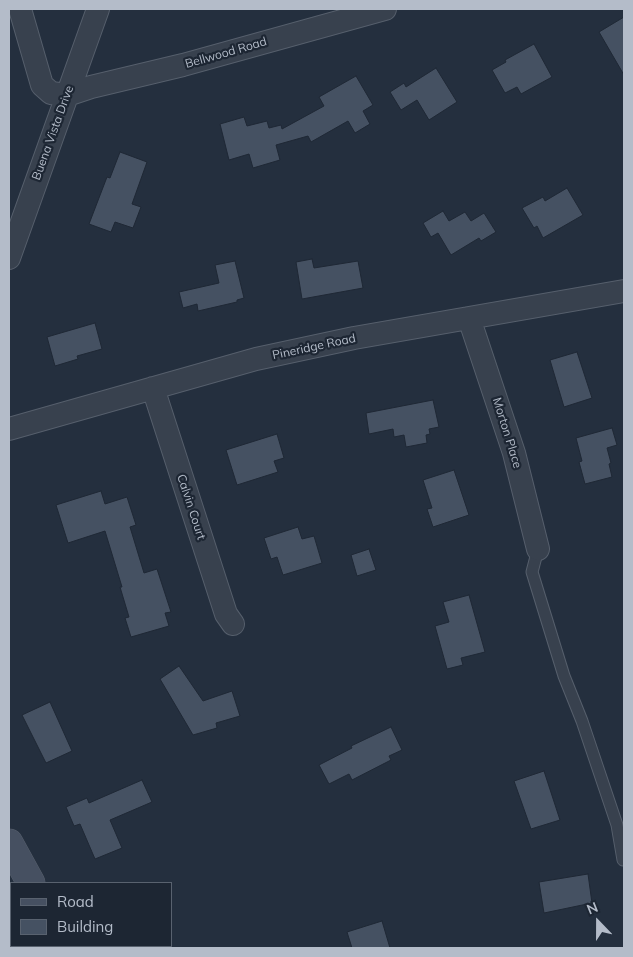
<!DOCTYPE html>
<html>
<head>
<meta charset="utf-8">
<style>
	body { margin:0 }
	#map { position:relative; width:633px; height:957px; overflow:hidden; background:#242f3e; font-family:Mulish,sans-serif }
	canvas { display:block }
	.frame { position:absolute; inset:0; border:10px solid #b4bcc9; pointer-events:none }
	.legend { position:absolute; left:10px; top:882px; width:162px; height:65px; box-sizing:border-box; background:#1d2633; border:1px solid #59626f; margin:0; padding:6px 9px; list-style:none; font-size:15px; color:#b4bcc9 }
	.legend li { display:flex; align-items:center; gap:10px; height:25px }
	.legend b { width:25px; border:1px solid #59626f }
	.north { position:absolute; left:573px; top:897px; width:50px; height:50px; -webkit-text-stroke:4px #1d2633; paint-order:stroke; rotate:338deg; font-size:14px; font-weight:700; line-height:20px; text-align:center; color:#b4bcc9 }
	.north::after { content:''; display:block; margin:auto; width:18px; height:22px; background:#b4bcc9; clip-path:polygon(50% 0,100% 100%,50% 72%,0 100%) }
</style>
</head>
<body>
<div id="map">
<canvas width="633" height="957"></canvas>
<div class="frame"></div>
<ul class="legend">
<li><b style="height:6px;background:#465061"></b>Road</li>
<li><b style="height:14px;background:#455162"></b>Building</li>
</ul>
<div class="north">N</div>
</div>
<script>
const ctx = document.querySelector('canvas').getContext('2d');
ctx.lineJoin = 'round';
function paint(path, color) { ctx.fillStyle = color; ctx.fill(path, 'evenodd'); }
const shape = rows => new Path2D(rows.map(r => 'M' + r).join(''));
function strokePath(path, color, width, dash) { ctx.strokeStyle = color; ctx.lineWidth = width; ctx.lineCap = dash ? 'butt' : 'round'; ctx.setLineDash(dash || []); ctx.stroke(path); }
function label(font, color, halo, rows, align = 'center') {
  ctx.font = font + ' Mulish,sans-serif'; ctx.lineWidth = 4.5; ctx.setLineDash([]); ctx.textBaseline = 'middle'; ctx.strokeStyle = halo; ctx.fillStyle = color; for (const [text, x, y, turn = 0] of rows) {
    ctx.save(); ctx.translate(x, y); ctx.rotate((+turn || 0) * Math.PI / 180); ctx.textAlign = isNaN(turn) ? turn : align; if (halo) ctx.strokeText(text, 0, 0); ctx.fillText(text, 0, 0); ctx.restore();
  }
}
const building = shape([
	[624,17,624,75,599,32,624,17],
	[534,44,552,77,521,94,517,87,505,93,492,70,506,62,505,60,534,44],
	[436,68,457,102,429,120,417,100,401,110,390,92,404,83,406,87,436,68],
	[356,76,373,105,363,111,370,124,355,133,348,121,311,142,308,136,276,145,280,160,253,168,249,154,229,160,220,124,244,117,247,126,267,121,269,128,281,125,282,129,324,106,319,97,356,76],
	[120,152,147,162,132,204,141,207,133,228,115,222,111,232,89,224,107,177,110,178,120,152],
	[567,188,583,215,543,238,537,226,534,228,522,208,543,197,545,201,567,188],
	[443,211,449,221,465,212,471,221,484,213,496,232,481,241,479,238,451,255,438,233,431,237,423,223,443,211],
	[312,259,314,268,358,261,363,288,302,299,296,262,312,259],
	[235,261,244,298,237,300,237,302,198,311,197,304,183,308,179,292,219,283,215,265,235,261],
	[95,323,102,349,77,356,78,359,55,366,47,337,95,323],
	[577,352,592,398,564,407,550,360,577,352],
	[433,400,439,427,429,429,430,434,426,435,427,443,406,447,404,435,394,437,393,429,369,434,366,413,433,400],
	[612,428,617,445,607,448,611,463,609,464,612,477,585,484,579,462,582,461,576,438,612,428],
	[277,434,284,458,274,461,278,472,237,485,226,450,277,434],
	[454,470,469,515,433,527,427,509,432,508,423,480,454,470],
	[101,491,105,504,127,497,136,525,130,527,144,573,157,569,171,612,165,613,169,626,131,637,125,618,129,617,120,587,122,587,105,531,68,543,56,505,101,491],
	[298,527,302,539,314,536,322,563,283,575,277,557,271,559,264,538,298,527],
	[369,549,376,570,357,576,351,555,369,549],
	[469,595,485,652,461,658,463,665,447,669,435,626,449,622,443,602,469,595],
	[179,666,203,701,232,691,240,716,216,723,217,728,193,735,160,679,179,666],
	[50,702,72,751,46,763,22,715,50,702],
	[391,727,402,750,389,756,391,760,352,780,349,774,329,784,319,765,352,748,351,746,391,727],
	[544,771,560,820,531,829,514,781,544,771],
	[142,780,152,802,110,820,122,848,95,859,80,824,74,826,66,807,87,798,89,803,142,780],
	[588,874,592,903,544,913,539,882,588,874],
	[382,921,390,948,352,948,347,932,382,921]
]);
paint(building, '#455162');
strokePath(building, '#1f2835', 1);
const service = shape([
	[538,549,532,572,564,676,582,721,617,825,623,860]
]);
const minor = shape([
	[20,9,42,85,51,93,67,95,91,87,183,65,385,9],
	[9,258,98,9],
	[469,318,514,453,538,549],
	[153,388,226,614,233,624],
	[9,429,256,359,354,338,624,291]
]);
const secondary = shape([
	[9,843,31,883],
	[68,946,69,948]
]);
strokePath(service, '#565f6c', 13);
strokePath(minor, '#565f6c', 24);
strokePath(secondary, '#565f6c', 29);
strokePath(service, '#38414e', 11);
strokePath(minor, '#38414e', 22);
strokePath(secondary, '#465061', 28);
label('12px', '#b4bcc9', '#1d2633', [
	["Bellwood Road",226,53,-16],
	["Buena Vista Drive",53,133,-70],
	["Pineridge Road",314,347,-12],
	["Morton Place",507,433,73],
	["Calvin Court",191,507,72]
]);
</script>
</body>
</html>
